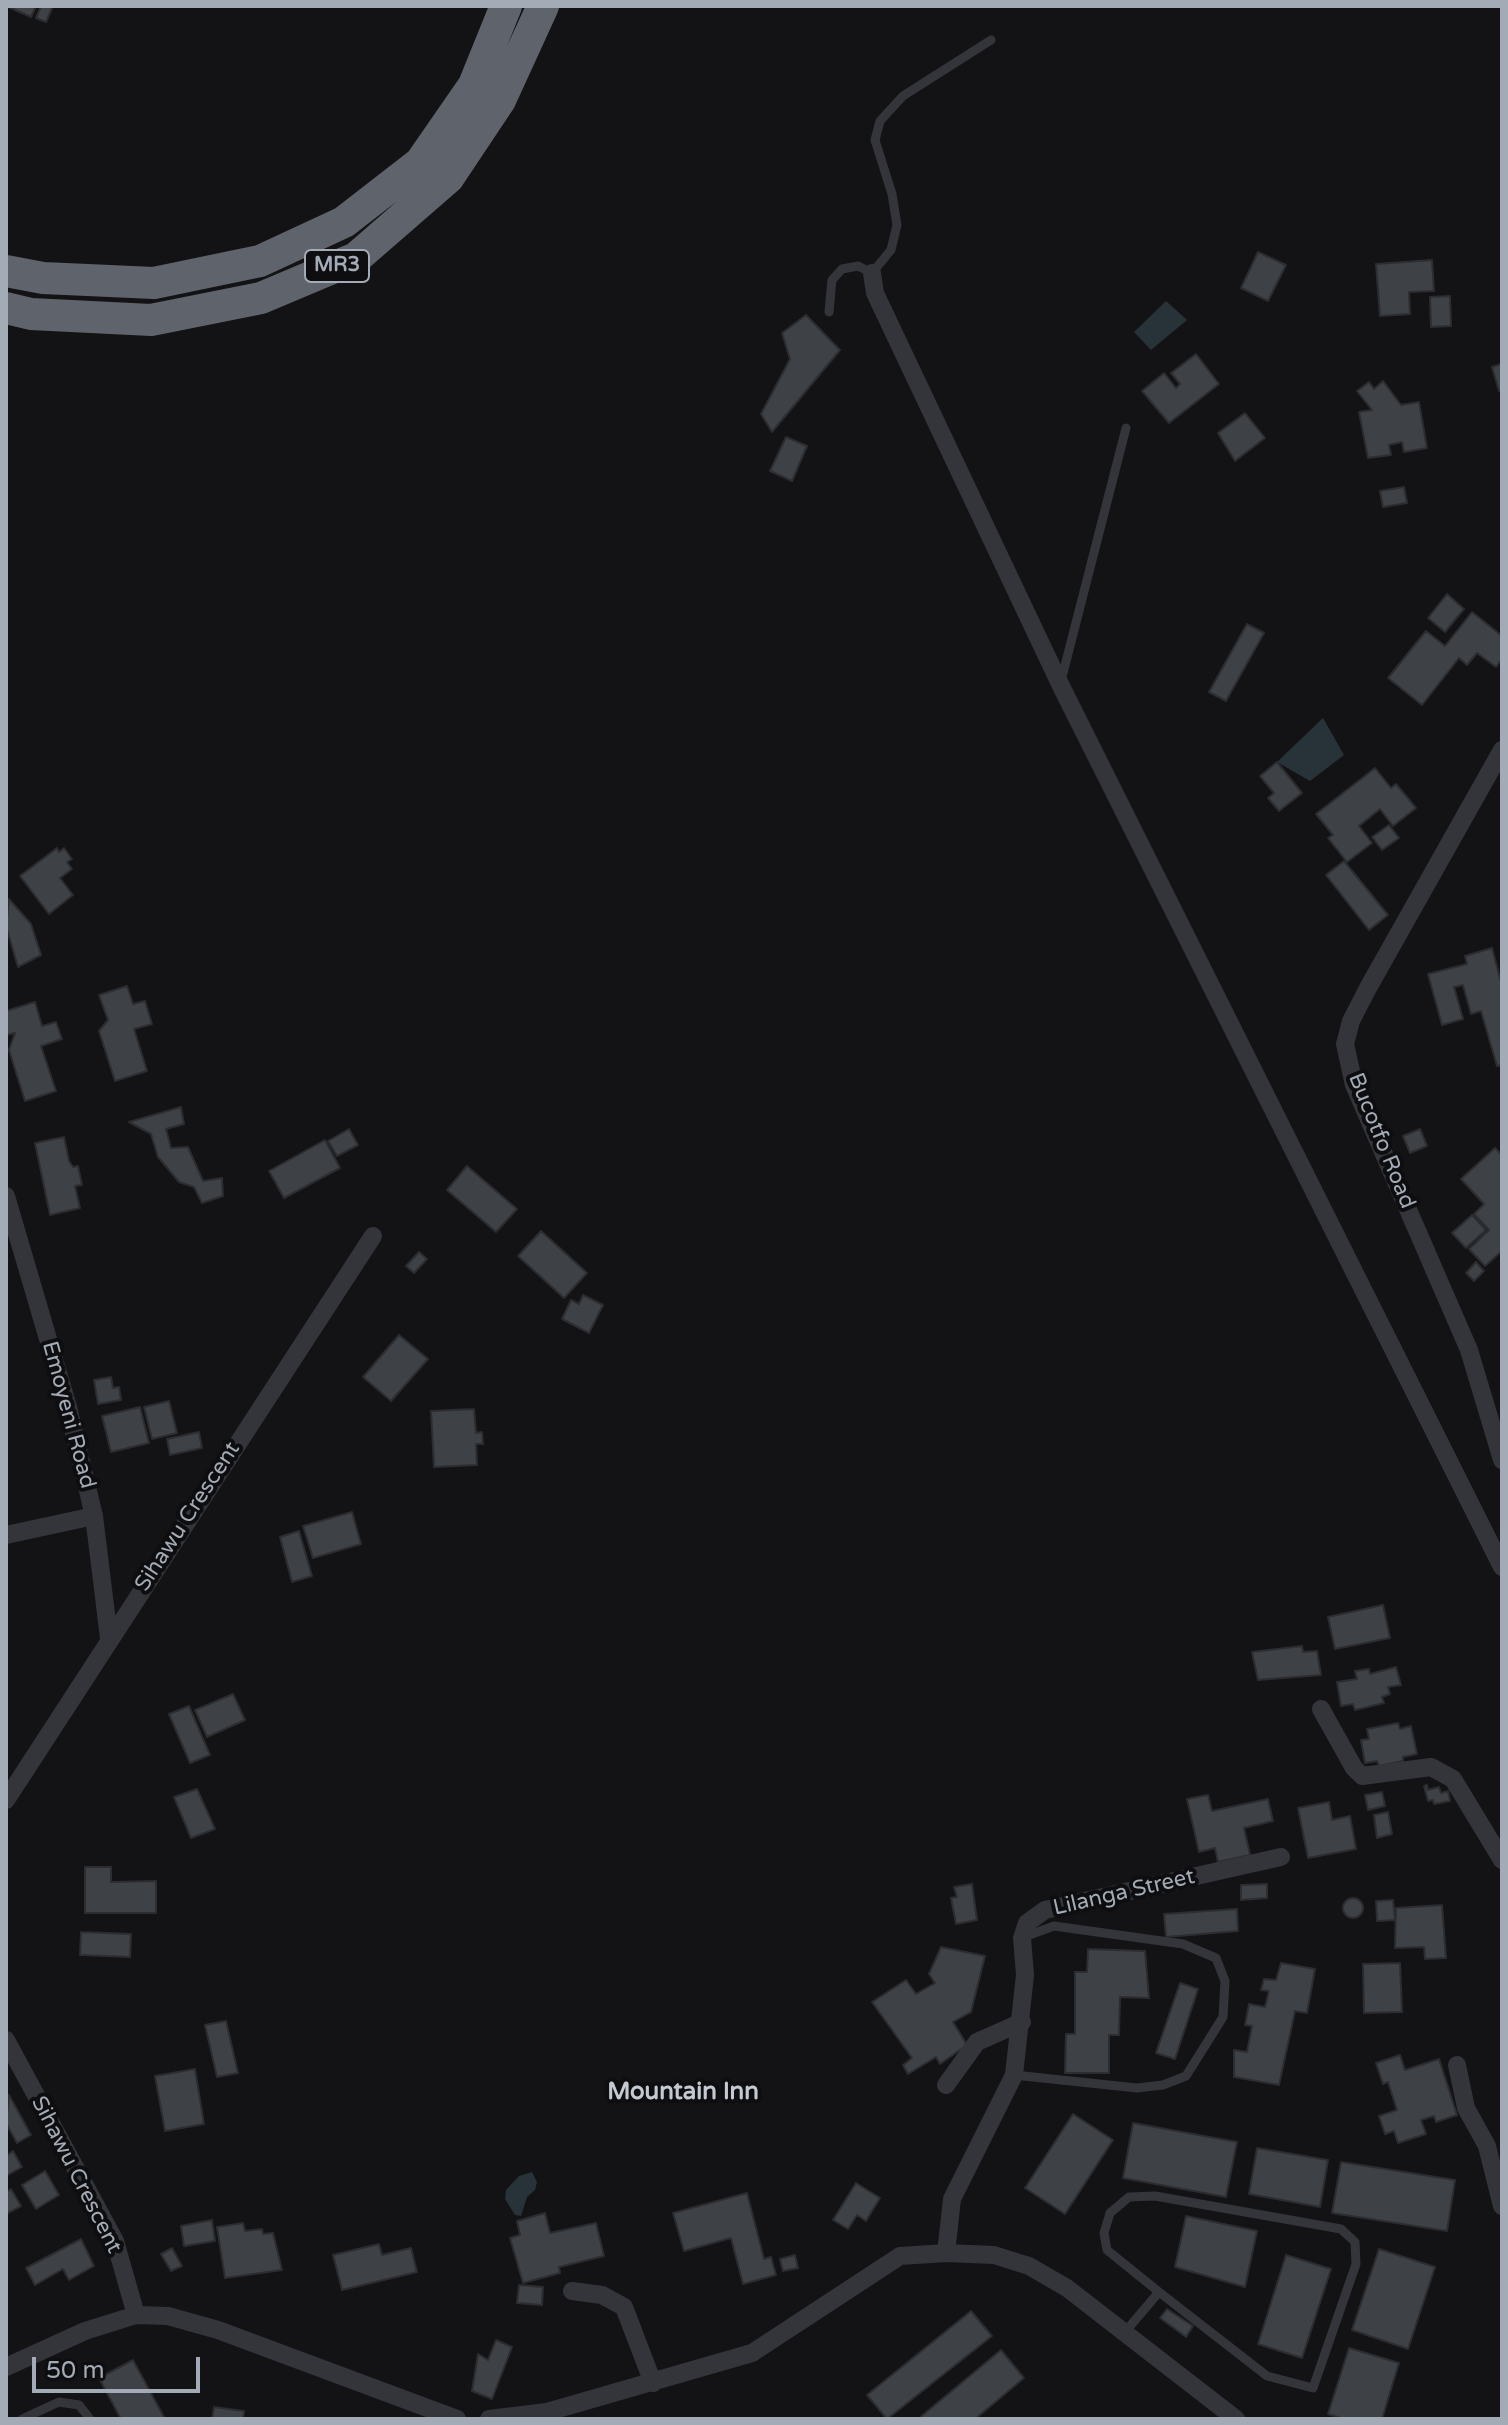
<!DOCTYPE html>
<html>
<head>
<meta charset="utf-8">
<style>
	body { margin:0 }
	#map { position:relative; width:1508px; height:2425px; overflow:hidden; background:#131315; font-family:"Varela Round",sans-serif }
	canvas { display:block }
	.frame { position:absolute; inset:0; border:8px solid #a3abb6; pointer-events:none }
	.scale { position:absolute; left:32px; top:2357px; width:168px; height:36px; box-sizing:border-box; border:4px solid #a3abb6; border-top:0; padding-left:10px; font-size:24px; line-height:28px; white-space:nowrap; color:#a3abb6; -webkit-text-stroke:6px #0e0e10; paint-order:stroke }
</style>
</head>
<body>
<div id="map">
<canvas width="1508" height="2425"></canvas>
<div class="frame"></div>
<div class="scale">50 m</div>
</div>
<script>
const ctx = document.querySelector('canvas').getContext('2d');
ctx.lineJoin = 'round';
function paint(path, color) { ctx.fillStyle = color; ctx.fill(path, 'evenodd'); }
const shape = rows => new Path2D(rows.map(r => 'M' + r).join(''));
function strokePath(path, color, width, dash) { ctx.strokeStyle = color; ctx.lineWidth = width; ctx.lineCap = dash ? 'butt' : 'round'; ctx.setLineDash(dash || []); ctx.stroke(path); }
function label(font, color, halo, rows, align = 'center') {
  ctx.font = font + ' "Varela Round",sans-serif'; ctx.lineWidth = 8; ctx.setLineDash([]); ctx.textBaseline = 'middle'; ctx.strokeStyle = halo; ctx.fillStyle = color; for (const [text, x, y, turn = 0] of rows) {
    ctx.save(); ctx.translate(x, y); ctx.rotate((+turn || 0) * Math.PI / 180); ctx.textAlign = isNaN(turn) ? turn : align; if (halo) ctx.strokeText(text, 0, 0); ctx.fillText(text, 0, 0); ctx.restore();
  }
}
paint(shape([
	[1166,301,1187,320,1151,350,1134,332],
	[1323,718,1344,755,1310,781,1277,762],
	[532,2172,537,2182,535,2190,527,2197,521,2216,515,2215,505,2199,506,2190,519,2176]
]), '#283339');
const building = shape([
	[6,6,36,6,31,17,6,6],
	[41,6,53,6,46,22,36,18,41,6],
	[1258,252,1286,265,1268,301,1241,288,1258,252],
	[1432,260,1434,291,1409,292,1410,314,1380,316,1376,264,1432,260],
	[1450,296,1451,326,1431,327,1430,297,1450,296],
	[806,315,840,350,772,432,761,414,790,359,782,333,806,315],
	[1196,354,1219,384,1169,423,1142,391,1164,373,1176,388,1180,384,1171,373,1196,354],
	[1502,356,1502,390,1499,391,1492,367,1501,364,1502,356],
	[1383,381,1401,405,1419,402,1427,448,1404,452,1402,442,1389,445,1391,455,1368,458,1359,412,1372,410,1357,391,1369,382,1374,389,1383,381],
	[1245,413,1265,438,1235,461,1218,433,1245,413],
	[786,437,807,446,792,481,770,471,786,437],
	[1404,487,1407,503,1383,507,1380,491,1404,487],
	[1447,594,1464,609,1445,632,1428,618,1447,594],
	[1472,612,1502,636,1502,659,1496,667,1477,653,1467,665,1459,658,1422,705,1388,678,1426,631,1445,646,1472,612],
	[1247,624,1264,633,1226,701,1209,692,1247,624],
	[1277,762,1302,793,1279,811,1268,798,1274,793,1260,776,1277,762],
	[1375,768,1391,788,1396,784,1416,808,1393,826,1380,809,1359,826,1372,843,1347,862,1328,838,1333,835,1316,814,1375,768],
	[1389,825,1399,838,1382,850,1372,837,1389,825],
	[57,848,59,852,64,848,72,859,67,862,72,869,60,878,73,895,49,914,20,876,57,848],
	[1344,861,1388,915,1369,930,1326,875,1344,861],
	[9,899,31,924,41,955,18,967,6,926,9,899],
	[1492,948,1502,986,1502,1065,1497,1066,1481,1011,1471,1014,1463,985,1454,987,1463,1019,1442,1025,1428,974,1467,964,1465,956,1492,948],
	[127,986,133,1004,145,1001,152,1024,134,1029,147,1071,115,1081,99,1031,108,1020,99,995,127,986],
	[35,1002,42,1026,56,1022,62,1039,41,1046,56,1091,25,1101,9,1050,15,1033,6,1035,6,1011,35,1002],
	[181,1107,184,1124,166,1129,171,1148,188,1147,203,1181,222,1178,223,1196,202,1203,194,1187,179,1182,158,1157,151,1134,129,1122,181,1107],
	[349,1129,358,1145,337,1156,328,1141,349,1129],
	[1420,1129,1427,1146,1410,1153,1403,1136,1420,1129],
	[64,1137,69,1161,73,1167,78,1166,82,1185,75,1186,80,1208,50,1215,35,1143,64,1137],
	[325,1140,340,1168,284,1198,269,1171,325,1140],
	[1495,1148,1502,1155,1502,1251,1485,1266,1469,1249,1489,1230,1474,1214,1484,1204,1461,1179,1495,1148],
	[467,1166,517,1209,496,1232,447,1190,467,1166],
	[1472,1215,1486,1230,1466,1248,1452,1233,1472,1215],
	[541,1231,587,1273,564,1298,518,1256,541,1231],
	[419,1252,427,1259,414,1273,406,1266,419,1252],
	[1476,1262,1484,1271,1474,1281,1466,1273,1476,1262],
	[583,1295,603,1305,589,1333,562,1319,571,1300,579,1304,583,1295],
	[399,1335,428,1359,391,1401,363,1377,399,1335],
	[111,1377,113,1388,119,1387,121,1400,98,1404,94,1380,111,1377],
	[169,1401,177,1433,152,1439,144,1407,169,1401],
	[140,1407,149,1443,111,1452,102,1416,140,1407],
	[474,1409,476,1433,482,1432,483,1444,476,1444,477,1465,434,1467,431,1411,474,1409],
	[199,1432,202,1448,170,1455,167,1439,199,1432],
	[352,1512,361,1544,313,1558,303,1526,352,1512],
	[299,1531,312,1576,292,1582,280,1537,299,1531],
	[1383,1605,1390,1638,1335,1649,1328,1617,1383,1605],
	[1302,1646,1303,1652,1317,1651,1321,1675,1258,1680,1252,1652,1302,1646],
	[1396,1667,1401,1685,1388,1687,1390,1694,1382,1697,1384,1703,1355,1710,1353,1704,1341,1706,1337,1682,1357,1679,1355,1671,1369,1669,1370,1674,1396,1667],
	[233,1694,245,1720,207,1737,195,1710,233,1694],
	[189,1706,210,1755,190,1763,169,1714,189,1706],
	[1398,1723,1400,1729,1411,1726,1417,1754,1403,1757,1403,1761,1379,1766,1377,1761,1365,1763,1361,1740,1369,1739,1367,1729,1398,1723],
	[1427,1785,1428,1790,1439,1787,1441,1793,1448,1791,1450,1801,1434,1804,1433,1800,1428,1801,1424,1786,1427,1785],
	[197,1789,215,1829,191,1838,174,1797,197,1789],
	[1382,1792,1385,1806,1368,1810,1365,1795,1382,1792],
	[1208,1795,1212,1811,1268,1799,1273,1821,1244,1828,1250,1855,1218,1862,1215,1848,1199,1852,1187,1799,1208,1795],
	[1329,1802,1332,1820,1350,1816,1356,1849,1308,1858,1298,1808,1329,1802],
	[1388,1812,1392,1834,1377,1838,1374,1815,1388,1812],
	[85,1867,111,1867,111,1882,156,1881,156,1913,85,1913,85,1867],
	[972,1884,977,1920,956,1924,951,1898,957,1897,954,1887,972,1884],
	[1267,1884,1267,1898,1241,1900,1241,1885,1267,1884],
	'1343 1908a10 10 0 1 1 20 0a10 10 0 1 1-20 0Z',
	[1393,1900,1395,1920,1377,1921,1376,1901,1393,1900],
	[1442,1905,1446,1958,1425,1959,1424,1947,1395,1948,1396,1908,1442,1905],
	[1237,1909,1238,1931,1166,1937,1164,1914,1237,1909],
	[81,1932,131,1934,130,1957,80,1955,81,1932],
	[941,1947,985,1956,971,2012,953,2022,967,2045,940,2064,936,2057,908,2074,903,2065,912,2058,872,2002,906,1980,916,1994,935,1983,929,1974,941,1947],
	[1088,1949,1145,1951,1149,1998,1120,1997,1119,2035,1109,2035,1109,2073,1065,2073,1066,2034,1075,2034,1075,1972,1087,1972,1088,1949],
	[1281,1963,1315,1969,1307,2013,1295,2011,1279,2085,1234,2077,1234,2050,1247,2052,1252,2026,1245,2025,1249,2004,1265,2007,1269,1991,1261,1990,1264,1979,1276,1980,1281,1963],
	[1400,1963,1402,2012,1364,2013,1363,1964,1400,1963],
	[1180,1983,1198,1989,1175,2059,1156,2053,1180,1983],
	[226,2021,238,2073,217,2077,205,2025,226,2021],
	[1400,2055,1405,2070,1439,2059,1457,2115,1436,2122,1434,2116,1421,2120,1426,2134,1398,2143,1394,2131,1385,2134,1379,2116,1397,2110,1388,2082,1383,2084,1376,2063,1400,2055],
	[195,2069,204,2124,165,2131,155,2076,195,2069],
	[9,2095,31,2135,17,2143,6,2123,9,2095],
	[1073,2114,1113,2140,1065,2214,1025,2188,1073,2114],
	[1133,2123,1237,2142,1226,2197,1123,2178,1133,2123],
	[1257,2148,1328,2160,1320,2207,1249,2194,1257,2148],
	[13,2151,22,2167,6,2176,6,2156,13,2151],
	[1341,2162,1455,2180,1447,2231,1332,2213,1341,2162],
	[45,2171,59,2195,36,2209,22,2185,45,2171],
	[856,2183,880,2198,866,2221,857,2215,848,2229,833,2220,856,2183],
	[11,2189,21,2206,6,2214,6,2192,11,2189],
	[747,2193,764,2259,771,2257,776,2275,743,2284,731,2238,684,2251,673,2213,747,2193],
	[545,2213,550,2233,596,2223,604,2256,559,2267,560,2273,523,2283,510,2238,520,2235,517,2221,545,2213],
	[1186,2216,1257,2231,1245,2287,1175,2267,1186,2216],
	[212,2220,215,2241,184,2246,181,2226,212,2220],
	[243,2223,245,2231,262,2229,263,2234,273,2233,282,2270,225,2278,217,2227,243,2223],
	[81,2239,94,2266,69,2280,63,2269,35,2285,26,2268,81,2239],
	[379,2244,382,2255,411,2248,417,2272,342,2290,333,2255,379,2244],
	[172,2248,182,2266,171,2271,161,2254,172,2248],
	[1379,2249,1435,2267,1408,2349,1352,2330,1379,2249],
	[795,2255,798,2268,783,2271,780,2259,795,2255],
	[1286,2255,1331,2269,1302,2358,1258,2344,1286,2255],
	[519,2285,543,2287,542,2305,517,2303,519,2285],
	[1167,2309,1193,2326,1186,2337,1160,2318,1167,2309],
	[971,2311,992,2336,887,2419,867,2395,971,2311],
	[496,2340,512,2347,492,2399,472,2391,478,2354,488,2360,496,2340],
	[1349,2348,1399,2363,1382,2419,1344,2419,1328,2414,1349,2348],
	[1001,2350,1024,2378,975,2419,918,2419,1001,2350],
	[133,2360,165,2419,121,2419,99,2378,133,2360],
	[214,2407,244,2411,243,2419,212,2419,214,2407]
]);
paint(building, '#3e4145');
strokePath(building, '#2c2d31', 2);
strokePath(shape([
	[829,312,832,280,842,269,858,266,872,273,891,250,897,225,892,194,875,140,880,121,903,96,991,40],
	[1061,681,1126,428],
	[1014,2075,1137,2088,1163,2085,1186,2076,1223,2017,1225,1981,1216,1958,1183,1944,1054,1926,1024,1937],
	[1125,2332,1159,2292,1107,2250,1104,2233,1110,2213,1129,2197,1155,2196,1341,2229,1355,2242,1356,2264,1313,2388,1267,2376,1159,2292],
	[22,2419,59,2402,79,2405,90,2419]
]), '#33353a', 9);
strokePath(shape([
	[872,273,875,293,1060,684,1502,1567],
	[1502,750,1368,988,1351,1021,1345,1044,1354,1085,1469,1350,1502,1460],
	[6,1196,68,1407,94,1516,109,1638],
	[6,1535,94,1516],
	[1321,1709,1354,1768,1362,1776,1431,1767,1453,1779,1502,1860],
	[6,1800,373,1236],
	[6,2040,115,2241,136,2315],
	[1457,2065,1466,2108,1487,2146,1502,2206],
	[946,2085,977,2042,1022,2022],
	[946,2253,952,2199,1014,2075,1025,1975,1022,1938,1027,1923,1045,1910,1281,1857],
	[572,2291,602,2295,624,2307,653,2383],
	[6,2367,85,2331,136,2315,168,2316,218,2330,457,2419],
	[489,2419,547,2412,752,2353,900,2256,946,2253,994,2255,1029,2266,1067,2288,1236,2419]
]), '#33353a', 18);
strokePath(shape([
	[6,271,43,278,154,283,260,261,344,222,420,163,474,85,506,6],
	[6,308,31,314,151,320,261,298,356,258,448,178,500,100,543,6]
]), '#5f636b', 32);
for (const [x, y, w] of [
	[337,266,64]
]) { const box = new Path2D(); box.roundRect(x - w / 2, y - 16, w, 32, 6); ctx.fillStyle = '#0e0e10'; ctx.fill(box); strokePath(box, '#a3abb6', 2); }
label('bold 20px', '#a3abb6', null, [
	["MR3",337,266]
]);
label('22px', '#a3abb6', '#0e0e10', [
	["Bucotfo Road",1381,1141,68],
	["Emoyeni Road",68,1415,75],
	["Sihawu Crescent",188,1517,-57],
	["Lilanga Street",1124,1893,-13],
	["Sihawu Crescent",76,2175,63]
]);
label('bold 24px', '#c4c9d2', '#0e0e10', [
	["Mountain Inn",683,2093]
]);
</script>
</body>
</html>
